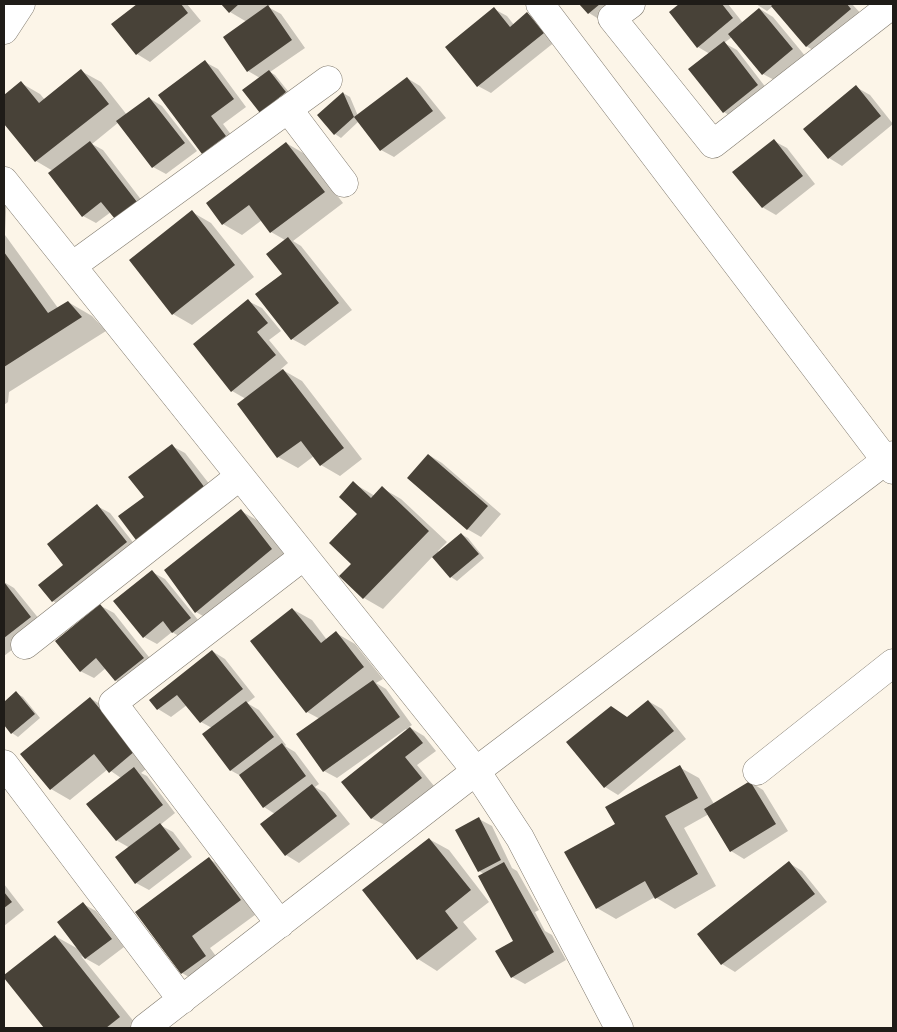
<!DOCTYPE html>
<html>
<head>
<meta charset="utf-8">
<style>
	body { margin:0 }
	#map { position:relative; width:897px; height:1032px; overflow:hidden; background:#fcf5e8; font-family:Merriweather,serif }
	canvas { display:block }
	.frame { position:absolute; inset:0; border:5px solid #1f1c18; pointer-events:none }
</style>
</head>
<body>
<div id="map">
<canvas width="897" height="1032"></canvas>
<div class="frame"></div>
</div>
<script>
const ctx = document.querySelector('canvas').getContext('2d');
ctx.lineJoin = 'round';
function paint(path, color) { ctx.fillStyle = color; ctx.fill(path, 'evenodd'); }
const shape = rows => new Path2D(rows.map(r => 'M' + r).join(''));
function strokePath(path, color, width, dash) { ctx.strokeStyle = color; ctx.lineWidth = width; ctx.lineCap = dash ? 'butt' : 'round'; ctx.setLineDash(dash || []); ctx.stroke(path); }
paint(shape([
	[139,4,187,4,201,21,150,62,137,54,113,24],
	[223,4,271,4,268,7,281,14,305,48,270,72,275,75,292,96,267,116,260,78,248,71,247,22,230,12],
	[581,4,623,4,602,21,589,13],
	[681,4,728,4,743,23,760,9,773,17,806,57,776,81,763,74,732,37,724,43,737,50,770,93,737,120,724,112,710,54,698,47,670,12],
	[756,4,852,4,864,17,820,54,806,46,773,6,767,11],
	[494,9,507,16,514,25,528,14,541,21,556,41,491,93,478,86],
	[205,62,218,69,246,107,223,124,238,144,216,161,203,153,160,95],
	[81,71,101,82,127,115,149,98,162,106,197,151,166,174,153,167,119,122,92,144,103,150,149,210,111,212,96,223,83,216,53,171,36,161,4,122,4,97,21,83,40,94,45,100],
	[407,78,420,86,446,118,394,157,381,150,359,121,341,138,335,134,319,115,343,93,350,97,358,116],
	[856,87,870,95,893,124,842,166,829,158],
	[774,141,787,148,815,184,776,215,762,207],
	[286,143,305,154,343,203,293,241,301,246,352,310,305,346,292,339,283,274,285,240,271,232,262,220,242,235,223,224],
	[4,188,7,190,5,235,58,308,68,302,92,316,106,331,9,392,8,402,4,405],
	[192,212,211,223,254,277,192,325,173,314],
	[248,301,262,308,281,331,269,340,288,363,281,369,302,381,362,459,340,476,321,465,314,456,298,468,278,457,238,404,246,399,232,391],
	[172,446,185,453,218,495,150,547,137,539,146,497],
	[429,455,442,463,501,514,481,537,467,529],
	[353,483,375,496,382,488,401,499,447,542,438,551,440,553,461,534,468,538,484,558,457,581,451,577,433,556,383,609,364,598,341,576,353,564,359,514],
	[97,506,110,513,139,550,66,609,53,601,65,565],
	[241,511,260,522,290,560,215,623,196,612,166,570],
	[152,572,165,579,203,626,186,640,172,632,157,644,144,637],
	[4,582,14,588,44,625,4,656],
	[101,606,114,613,156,666,129,688,115,680,106,668,94,678,80,671],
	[292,609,312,620,327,640,336,633,355,644,383,679,376,683,386,689,412,725,409,727,424,736,436,751,417,765,434,786,385,825,371,818,408,731,406,729,337,778,324,771,320,719,307,712],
	[212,651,225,659,255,697,247,703,259,710,286,745,285,746,295,752,319,784,315,787,325,793,350,824,299,863,286,855,262,824,275,814,264,807,241,776,230,770,212,728,201,722,187,705,171,717,158,709,151,700],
	[16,693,23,697,40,718,18,737,12,733,4,723,4,704],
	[90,698,110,710,154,763,141,773,147,776,175,813,160,825,173,832,192,857,149,890,136,883,130,848,116,840,121,778,108,769,70,800,51,789],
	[648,701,662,709,686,739,618,795,605,787,568,742,611,707,628,718],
	[679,767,699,778,714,804,750,782,763,790,788,831,744,859,731,851,709,814,684,828,716,886,675,909,655,897,616,919,597,908,616,824],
	[479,819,492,826,512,868,517,871,539,910,535,912,545,931,552,935,566,960,525,984,512,977,514,941,484,874,479,871],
	[429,839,449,850,489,902,463,922,477,939,437,971,418,959],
	[209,859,228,870,259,912,210,948,224,967,201,984,182,973],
	[789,863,802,871,827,902,735,972,722,964],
	[4,884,24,910,4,926],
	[83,904,96,911,124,947,99,966,81,956,139,1028,45,1028,4,977,55,936,80,950]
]), '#0003');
paint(shape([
	[137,4,181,4,188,13,136,55,111,24],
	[221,4,239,4,229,13],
	[579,4,600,4,588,14],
	[679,4,722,4,733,18,697,48,669,12],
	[773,4,847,4,851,9,806,47,771,6],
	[268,5,292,40,247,72,223,37],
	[494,7,510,27,527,12,544,33,477,87,445,47],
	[759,8,793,49,762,75,728,34],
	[724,41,758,85,723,113,688,69],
	[205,60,234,99,211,116,226,136,202,154,158,95],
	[81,69,109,104,35,162,4,124,4,95,21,81,39,103],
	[269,70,286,92,260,113,242,90],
	[407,77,433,111,380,151,354,117],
	[856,85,881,116,828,159,803,129],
	[343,92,354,117,334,135,317,115],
	[149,97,185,143,152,168,116,121],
	[774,139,803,176,762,208,732,172],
	[90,141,137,202,115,219,101,202,82,217,48,173],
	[286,142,325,192,270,233,249,205,222,225,206,203],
	[192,210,235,265,172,315,129,260],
	[288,237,339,303,291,340,255,294,282,274,266,254],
	[4,252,48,313,68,301,82,317,4,367],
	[248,299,268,323,257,332,276,355,231,392,193,344],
	[283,369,344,448,320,466,301,441,277,458,237,404],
	[172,444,205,488,136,540,118,516,144,497,128,477],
	[428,454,488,506,467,530,407,478],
	[353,481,371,498,382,486,429,531,363,599,339,576,351,564,329,543,357,514,339,497],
	[97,504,127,542,52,602,38,585,63,565,47,544],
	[241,509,272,549,195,613,164,570],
	[461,533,479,554,450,578,432,557],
	[152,570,191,618,172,633,163,621,143,638,113,601],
	[4,582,31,617,4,638],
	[100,604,144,658,115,681,96,658,80,672,55,641],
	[292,608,321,643,336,631,364,667,306,713,250,641],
	[212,650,243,689,200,723,177,695,157,710,149,700],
	[373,680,400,717,323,772,296,734],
	[16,691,35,714,11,734,4,725,4,702],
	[90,697,135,751,109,773,94,754,50,790,20,754],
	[648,700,674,731,604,788,566,742,611,706,627,717],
	[246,701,274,737,230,771,202,734],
	[410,727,423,743,405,757,422,778,371,819,341,782],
	[282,743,306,776,263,808,239,775],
	[680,765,698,798,665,816,698,874,655,899,645,881,596,909,564,852,615,824,605,807],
	[134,767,163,805,116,841,86,804],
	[750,781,776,824,730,852,704,809],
	[312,784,337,816,285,856,260,824],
	[479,817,501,860,478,872,455,830],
	[160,823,180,849,135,884,115,857],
	[429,838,471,890,445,911,458,928,417,960,362,890],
	[209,857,241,900,192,936,206,956,181,974,135,912],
	[789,861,815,894,721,965,697,934],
	[504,862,554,952,511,978,495,951,513,941,478,876],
	[4,892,12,902,4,908],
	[83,902,112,939,85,959,57,922],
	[55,935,120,1017,106,1028,44,1028,4,978,4,975]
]), '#484238');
const street = shape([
	[540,4,893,470],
	[631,4,612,18,713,144,893,4],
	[288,109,344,183],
	[4,181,476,771,520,838,619,1028],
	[72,266,328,80],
	[25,645,240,476],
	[4,764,182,1000],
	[757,771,893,663],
	[280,924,113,703,304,556],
	[145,1028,476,771,893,455]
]);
const secondary = shape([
	[4,30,21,4]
]);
strokePath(street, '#807a6e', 29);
strokePath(secondary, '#807a6e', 29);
strokePath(street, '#fff', 28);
strokePath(secondary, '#fff', 28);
</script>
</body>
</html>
